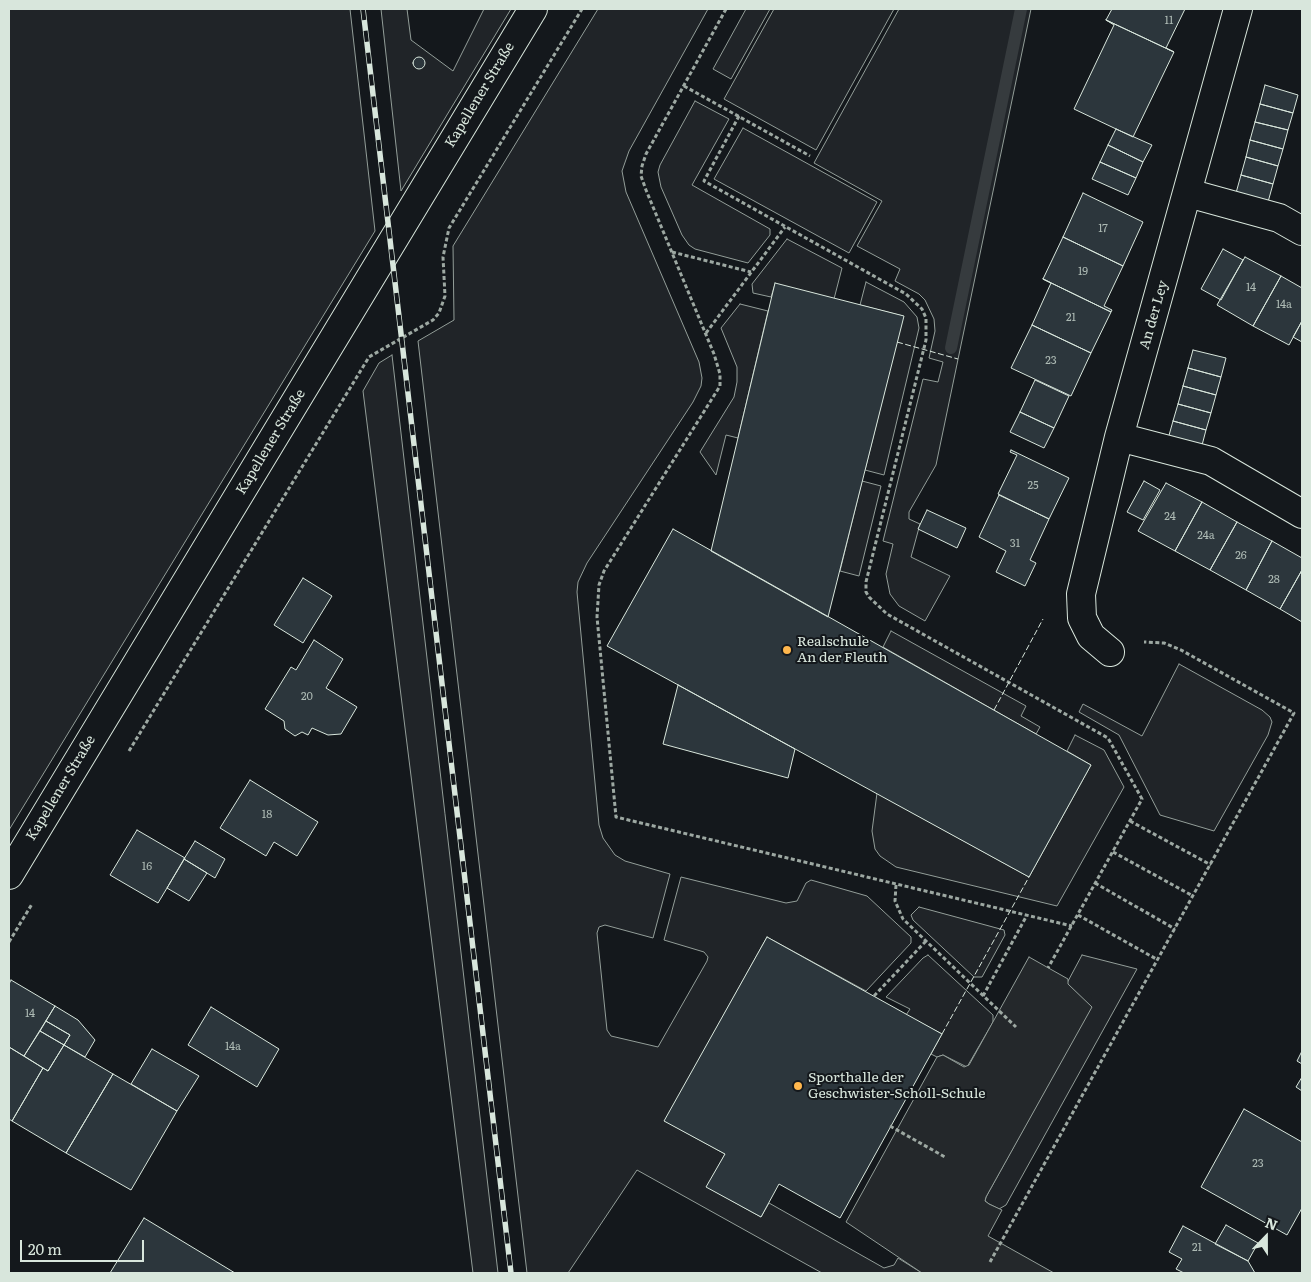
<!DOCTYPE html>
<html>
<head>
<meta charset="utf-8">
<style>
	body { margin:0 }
	#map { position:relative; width:1311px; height:1282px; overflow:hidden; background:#14181c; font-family:Literata,serif }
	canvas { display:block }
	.frame { position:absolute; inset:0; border:10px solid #d8e6dc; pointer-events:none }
	.north { position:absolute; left:1241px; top:1212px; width:50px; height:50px; -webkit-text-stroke:4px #14181c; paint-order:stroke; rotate:22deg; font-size:14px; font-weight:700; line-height:20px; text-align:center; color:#d8e6dc }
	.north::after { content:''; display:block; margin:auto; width:18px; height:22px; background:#d8e6dc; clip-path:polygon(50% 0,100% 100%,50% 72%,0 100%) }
	.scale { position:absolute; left:20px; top:1240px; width:124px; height:22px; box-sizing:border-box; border:2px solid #d8e6dc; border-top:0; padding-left:6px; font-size:15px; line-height:18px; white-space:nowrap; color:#d8e6dc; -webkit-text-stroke:4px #14181c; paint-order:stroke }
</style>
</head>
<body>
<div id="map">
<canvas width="1311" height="1282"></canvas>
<div class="frame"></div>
<div class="north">N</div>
<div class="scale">20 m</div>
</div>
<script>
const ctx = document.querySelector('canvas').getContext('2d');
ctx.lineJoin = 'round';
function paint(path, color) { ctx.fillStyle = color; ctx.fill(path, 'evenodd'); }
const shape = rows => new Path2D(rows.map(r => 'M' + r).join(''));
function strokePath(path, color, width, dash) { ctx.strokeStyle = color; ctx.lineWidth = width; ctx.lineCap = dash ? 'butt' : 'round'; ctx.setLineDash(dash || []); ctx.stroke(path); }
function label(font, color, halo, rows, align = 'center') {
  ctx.font = font + ' Literata,serif'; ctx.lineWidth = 4; ctx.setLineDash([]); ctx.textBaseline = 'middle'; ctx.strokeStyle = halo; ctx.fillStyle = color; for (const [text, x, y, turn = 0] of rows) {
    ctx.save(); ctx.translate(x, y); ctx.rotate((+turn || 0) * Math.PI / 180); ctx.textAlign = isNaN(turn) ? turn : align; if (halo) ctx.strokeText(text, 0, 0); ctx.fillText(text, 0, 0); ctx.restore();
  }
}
const green = shape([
	[9,9,350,9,375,231,9,830,9,9],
	[381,9,407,9,411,40,453,71,484,9,511,9,401,191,381,9],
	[598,9,708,9,629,151,622,171,626,192,699,362,702,378,701,386,693,402,587,563,578,582,577,592,599,825,603,838,615,855,625,861,670,874,653,938,605,925,599,927,597,933,607,1030,611,1036,658,1047,707,961,708,957,704,952,664,940,681,877,786,903,797,901,806,883,811,880,867,896,911,937,911,943,866,991,767,937,665,1121,725,1154,707,1187,761,1217,769,1203,884,1268,894,1265,898,1258,922,1273,822,1273,637,1170,568,1273,527,1273,418,341,454,320,453,246,598,9],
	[746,9,770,9,731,79,713,69,746,9],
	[774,9,894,9,816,150,724,99,774,9],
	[899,9,1031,9,936,465,909,512,909,519,920,524,911,557,950,576,925,621,899,606,890,594,886,574,893,544,883,541,923,379,938,382,943,362,929,358,935,331,934,319,925,300,919,294,895,281,900,269,857,246,882,201,814,163,899,9],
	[695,101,729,119,692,185,770,229,770,235,748,263,695,249,689,245,682,235,661,187,658,172,660,165,695,101],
	[743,128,877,202,849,253,714,179,743,128],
	[787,239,842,268,834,299,775,284,771,297,753,293,752,284,787,239],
	[866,282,904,302,917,317,919,328,884,475,865,470,903,316,860,305,866,282],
	[740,304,768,311,738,438,726,435,716,475,700,452,734,397,737,382,737,367,721,328,740,304],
	[392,355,498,1273,473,1273,363,391,379,363,392,355],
	[862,481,881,486,859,576,840,571,862,481],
	[891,631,1026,706,1021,716,1040,727,1036,734,883,647,891,631],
	[1179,664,1262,710,1270,717,1272,722,1268,735,1214,831,1160,815,1119,735,1079,712,1083,704,1142,736,1179,664],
	[1075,735,1104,750,1124,787,1057,906,896,867,880,856,875,849,872,831,877,793,1029,877,1091,765,1067,751,1075,735],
	[919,907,1004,930,1005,935,982,977,974,977,913,920,911,915,919,907],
	[928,955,993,1015,993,1022,967,1067,943,1055,937,1057,931,1054,942,1034,906,1015,910,1009,886,997,923,958,928,955],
	[1082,955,1137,969,1006,1205,999,1209,989,1204,985,1201,986,1197,1091,1007,1067,983,1082,955]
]);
paint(green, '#202428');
strokePath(green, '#939e99', 1);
const parking = shape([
	[1029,957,1068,979,1068,984,1092,1007,986,1197,985,1201,989,1204,1002,1210,988,1236,1054,1273,922,1273,846,1222,937,1057,943,1055,964,1067,969,1065,1029,957]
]);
paint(parking, '#24282b');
strokePath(parking, '#939e99', 1);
strokePath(shape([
	[951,348,1021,9]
]), '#363b3e', 12);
const building = shape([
	[1112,9,1185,9,1166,48,1174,52,1106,20,1112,9],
	[1106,20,1174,52,1133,137,1074,109,1114,25,1106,20],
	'413 63a6 6 0 1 1 12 0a6 6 0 1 1-12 0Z',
	[1265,85,1298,95,1293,113,1260,104,1265,85],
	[1260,104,1293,113,1288,130,1255,122,1260,104],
	[1255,122,1288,130,1283,149,1250,140,1255,122],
	[1116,129,1152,145,1143,162,1108,145,1116,129],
	[1250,140,1283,149,1278,166,1246,157,1250,140],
	[1108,145,1143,162,1136,178,1100,162,1108,145],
	[1246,157,1278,166,1273,184,1241,175,1246,157],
	[1100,162,1136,178,1128,195,1092,179,1100,162],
	[1241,175,1273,184,1268,202,1236,193,1241,175],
	[1083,193,1143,222,1123,266,1063,237,1083,193],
	[1063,237,1123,266,1104,306,1112,310,1111,312,1043,279,1063,237],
	[1223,249,1243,260,1221,300,1201,289,1223,249],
	[1245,257,1281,276,1253,326,1217,305,1245,257],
	[1281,276,1302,288,1302,321,1289,345,1253,326,1281,276],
	[1043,279,1111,312,1091,353,1032,325,1051,283,1043,279],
	[775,283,904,316,828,617,711,551,775,283],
	[1302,321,1302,342,1293,337,1302,321],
	[1032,325,1091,353,1071,396,1011,368,1032,325],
	[1193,350,1226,358,1221,377,1188,368,1193,350],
	[1188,368,1221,377,1216,395,1183,386,1188,368],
	[1035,380,1069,396,1054,428,1020,412,1035,380],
	[1183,386,1216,395,1211,413,1178,404,1183,386],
	[1178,404,1211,413,1206,430,1173,421,1178,404],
	[1020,412,1054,428,1044,448,1010,432,1020,412],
	[1173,421,1206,430,1201,449,1168,439,1173,421],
	[1011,450,1069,478,1049,519,998,494,1017,455,1010,452,1011,450],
	[1144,481,1160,490,1143,520,1127,512,1144,481],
	[1166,483,1202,502,1175,551,1138,531,1166,483],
	[999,495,1049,519,1030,560,1036,563,1025,586,996,572,1006,551,979,537,999,495],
	[1202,502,1237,522,1210,570,1175,551,1202,502],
	[927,510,966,528,957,548,918,529,927,510],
	[1237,522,1272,541,1246,590,1210,570,1237,522],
	[673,529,1091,765,1029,877,607,646,673,529],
	[1272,541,1302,558,1302,570,1280,609,1246,590,1272,541],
	[1302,570,1302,622,1280,609,1302,570],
	[303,578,332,596,303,643,274,625,303,578],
	[314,640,343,659,326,688,357,707,341,734,328,735,312,728,308,735,302,732,295,736,285,729,284,721,265,709,291,667,296,670,314,640],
	[678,685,795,749,788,778,663,744,678,685],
	[250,780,318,822,297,856,274,842,266,856,220,828,250,780],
	[137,830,185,858,158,903,110,875,137,830],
	[195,841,225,859,215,878,184,859,195,841],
	[184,859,207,873,189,901,167,888,184,859],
	[767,937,942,1034,840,1218,779,1184,761,1217,706,1187,725,1154,664,1121,767,937],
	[11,980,55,1006,24,1056,9,1047,9,984,11,980],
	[55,1006,78,1020,95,1040,85,1057,64,1045,70,1035,46,1021,55,1006],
	[211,1007,279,1049,257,1087,188,1045,211,1007],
	[46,1021,70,1035,64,1045,40,1031,46,1021],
	[40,1031,64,1045,48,1071,24,1056,40,1031],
	[64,1045,113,1074,66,1153,12,1121,43,1068,48,1071,64,1045],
	[9,1047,43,1068,12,1121,9,1119,9,1047],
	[152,1049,199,1076,177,1111,131,1084,152,1049],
	[1302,1051,1302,1064,1297,1061,1302,1051],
	[113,1074,177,1111,131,1190,66,1153,113,1074],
	[1302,1077,1302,1091,1296,1087,1302,1077],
	[1244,1109,1302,1142,1302,1208,1287,1235,1201,1187,1244,1109],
	[144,1218,235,1273,110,1273,144,1218],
	[1226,1225,1258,1243,1248,1261,1215,1244,1226,1225],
	[1183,1226,1248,1261,1255,1273,1184,1273,1176,1269,1182,1259,1169,1252,1183,1226]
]);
paint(building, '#2c363c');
strokePath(building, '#d8e6dc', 1);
const minor = shape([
	[1188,193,1279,218,1302,231],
	[1119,437,1211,461,1302,514],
	[1110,652,1091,636,1082,618,1081,594,1119,437,1238,9]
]);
const secondary = shape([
	[9,875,533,9]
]);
strokePath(minor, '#d8e6dc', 30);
strokePath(secondary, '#d8e6dc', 30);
strokePath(shape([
	[726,9,646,154,642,166,641,176,646,190,714,354,720,374,720,386,604,571,599,585,597,617,616,817,1072,926],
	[684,86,810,156],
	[739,116,704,181,906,294,922,309,926,318,926,340,866,582,866,592,869,597,887,614,1108,738,1142,799,1048,968],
	[672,252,751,272],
	[706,333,785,227],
	[129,751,369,357,433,320,439,313,445,296,443,257,449,228,582,9],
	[1130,821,1211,865],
	[1113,852,1193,896],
	[1095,883,1175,929],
	[896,885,895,901,903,919,1016,1027],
	[1078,915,1158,960],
	[9,942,32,904],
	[874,996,926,941],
	[983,996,1027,915],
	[890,1126,945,1157],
	[990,1262,1294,713,1181,650,1164,643,1144,642]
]), '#9da8a2', 3, [4, 2.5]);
strokePath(minor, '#14181c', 28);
strokePath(secondary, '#14181c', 28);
const rail = shape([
	[363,9,511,1273]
]);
strokePath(rail, '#d8e6dc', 5.5);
strokePath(rail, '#14181c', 4, [11]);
strokePath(shape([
	[897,342,958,359],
	[994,710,1043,619],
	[942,1034,1029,877]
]), '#d8e6dc', 1, [6, 2.5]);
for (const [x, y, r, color] of [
	[787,650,5,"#ffb74d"],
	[798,1086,5,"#ffb74d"]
]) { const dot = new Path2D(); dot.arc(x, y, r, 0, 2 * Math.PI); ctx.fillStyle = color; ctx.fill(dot); strokePath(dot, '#14181c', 2); }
label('11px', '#adbab4', null, [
	["11",1169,21],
	["17",1103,229],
	["19",1083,272],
	["14",1251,288],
	["14a",1284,305],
	["21",1071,318],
	["23",1051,361],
	["25",1033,486],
	["24",1170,517],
	["24a",1206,536],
	["31",1015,544],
	["26",1241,556],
	["28",1274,580],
	["20",307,697],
	["18",267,815],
	["16",147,867],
	["14",30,1014],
	["14a",233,1047],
	["23",1258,1164],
	["21",1197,1248]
]);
label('14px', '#d8e6dc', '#14181c', [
	["Kapellener Straße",480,95,-59],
	["An der Ley",1154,315,-74],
	["Kapellener Straße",271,442,-59],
	["Kapellener Straße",61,788,-59]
]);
label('14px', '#d8e6dc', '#14181c', [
	["Realschule",797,642],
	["An der Fleuth",797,658],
	["Sporthalle der",808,1078],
	["Geschwister-Scholl-Schule",808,1094]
], 'left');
</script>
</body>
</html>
